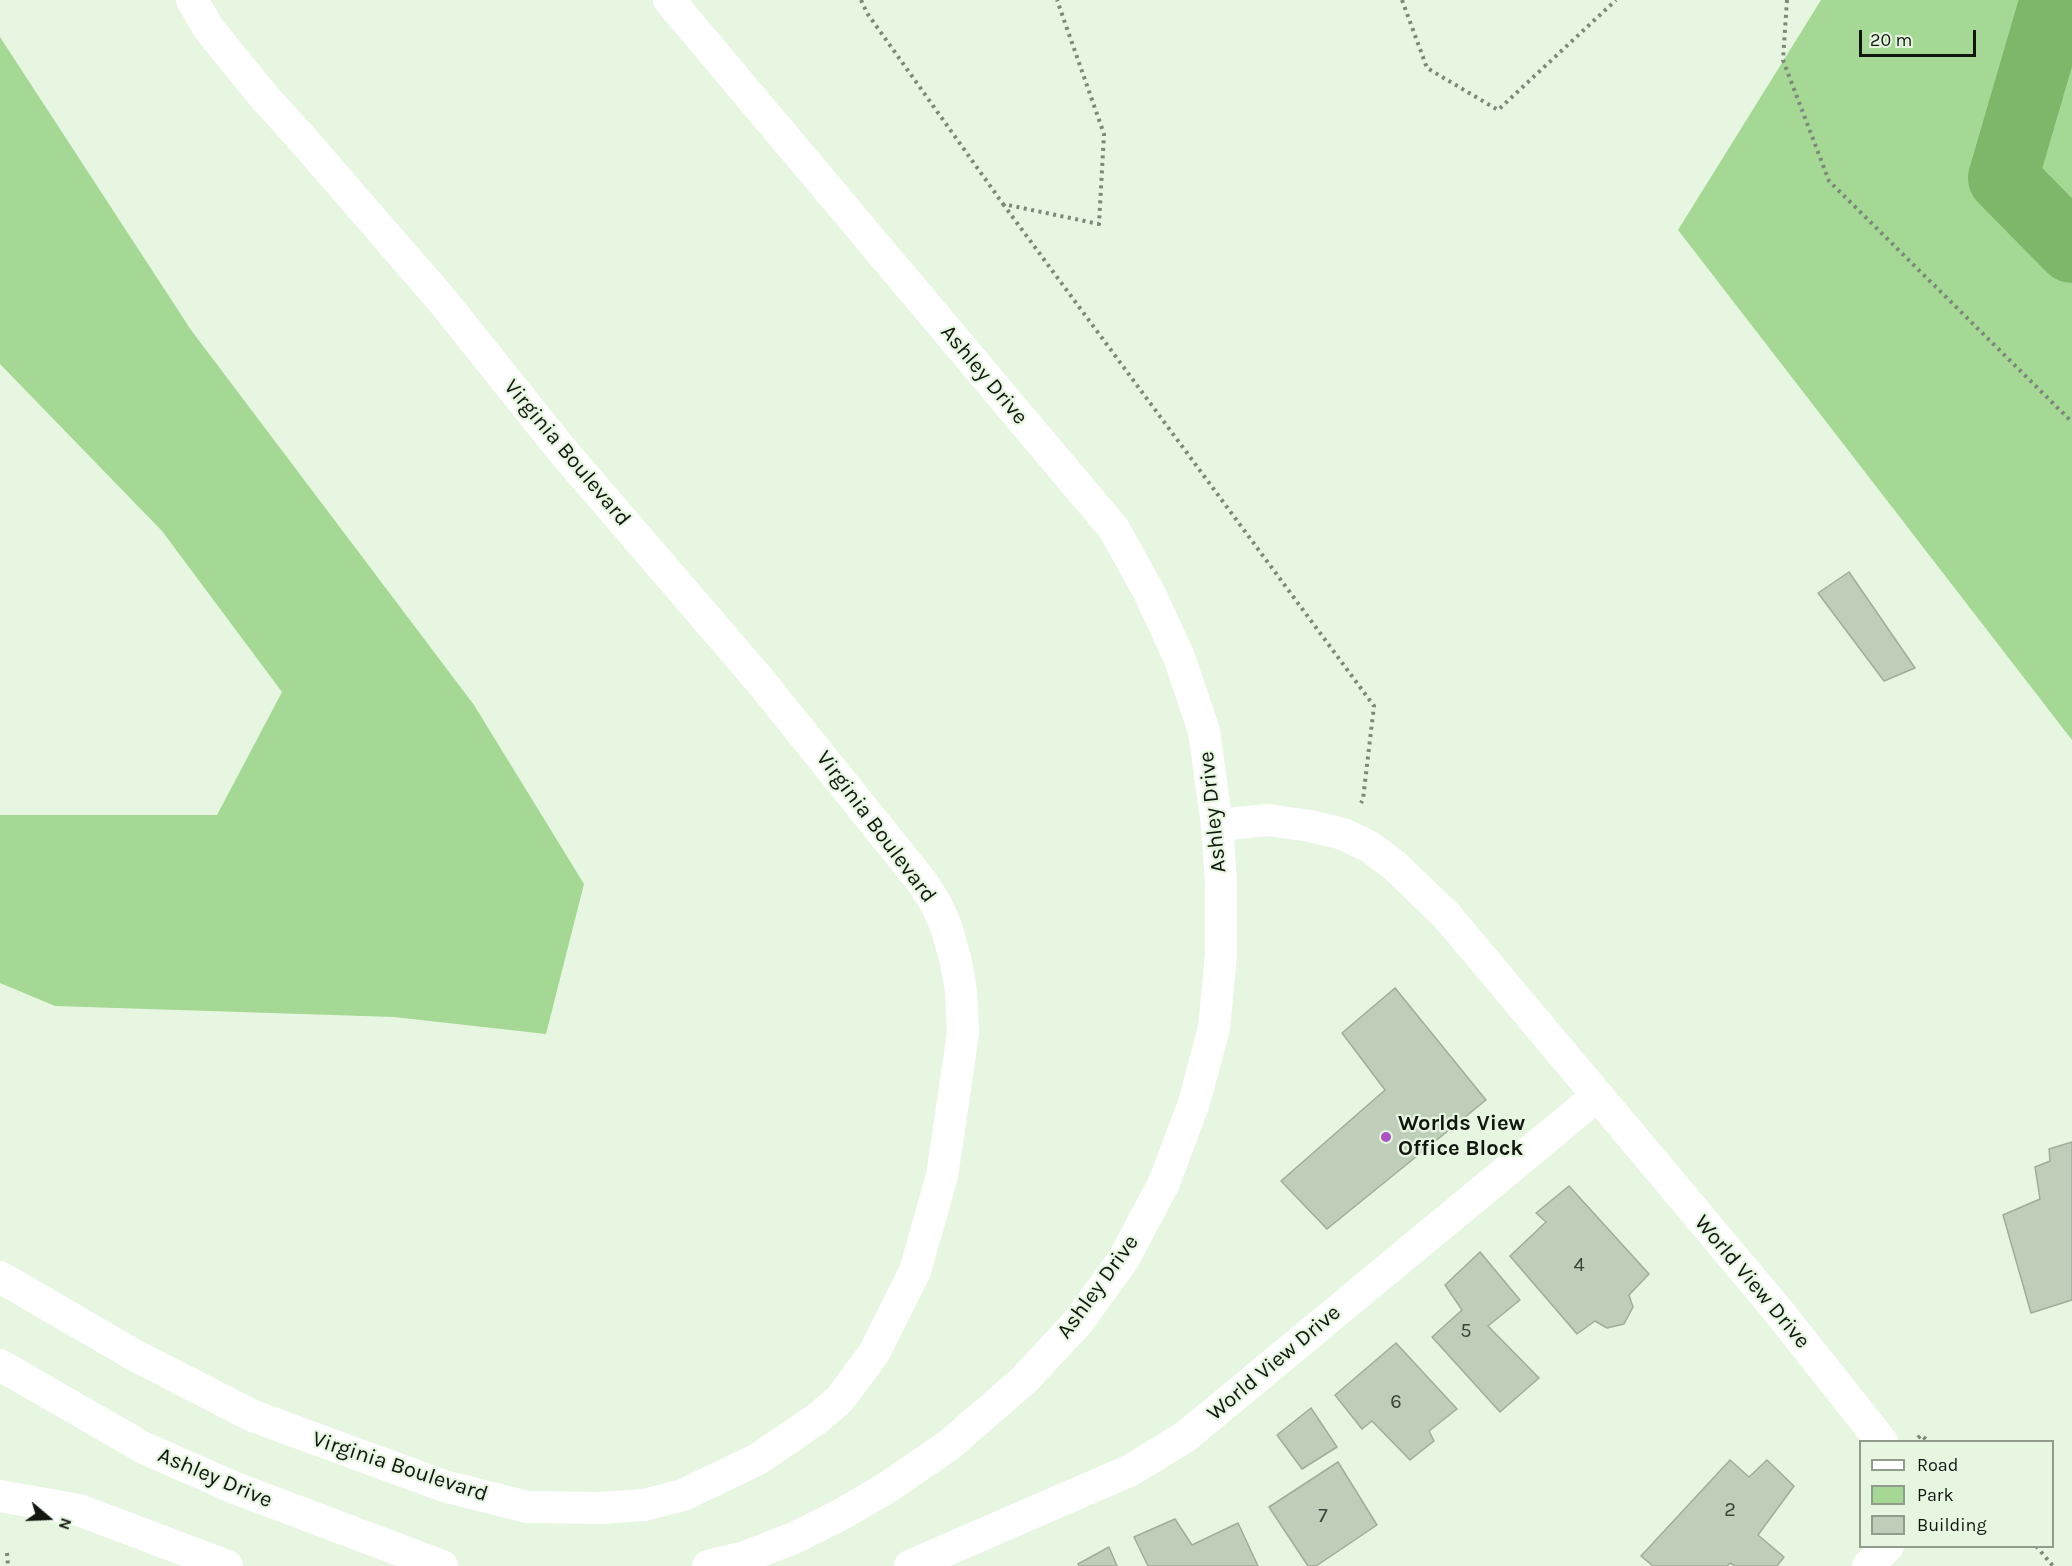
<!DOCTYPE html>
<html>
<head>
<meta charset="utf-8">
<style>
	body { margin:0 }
	#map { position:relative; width:2072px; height:1566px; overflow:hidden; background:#e7f6e1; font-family:Karla,sans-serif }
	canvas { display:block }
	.legend { position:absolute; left:1859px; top:1440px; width:195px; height:108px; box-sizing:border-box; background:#e7f6e1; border:2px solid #919c8d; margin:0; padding:8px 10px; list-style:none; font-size:18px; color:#11160f }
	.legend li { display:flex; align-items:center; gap:12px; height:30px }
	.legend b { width:30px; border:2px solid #919c8d }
	.north { position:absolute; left:18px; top:1488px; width:60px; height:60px; -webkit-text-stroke:4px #e7f6e1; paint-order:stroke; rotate:109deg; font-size:16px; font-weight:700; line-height:24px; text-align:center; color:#11160f }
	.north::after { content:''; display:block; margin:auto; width:21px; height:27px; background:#11160f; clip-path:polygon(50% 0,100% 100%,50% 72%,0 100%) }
	.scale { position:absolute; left:1859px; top:30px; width:117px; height:27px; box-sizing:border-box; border:3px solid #11160f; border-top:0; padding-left:8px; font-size:18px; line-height:21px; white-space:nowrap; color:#11160f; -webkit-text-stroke:4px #e7f6e1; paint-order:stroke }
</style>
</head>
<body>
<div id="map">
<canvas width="2072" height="1566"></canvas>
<ul class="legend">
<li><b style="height:8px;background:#fff"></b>Road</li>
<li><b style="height:16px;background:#a5d894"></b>Park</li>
<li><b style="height:16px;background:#beceb9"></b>Building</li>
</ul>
<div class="north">N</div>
<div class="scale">20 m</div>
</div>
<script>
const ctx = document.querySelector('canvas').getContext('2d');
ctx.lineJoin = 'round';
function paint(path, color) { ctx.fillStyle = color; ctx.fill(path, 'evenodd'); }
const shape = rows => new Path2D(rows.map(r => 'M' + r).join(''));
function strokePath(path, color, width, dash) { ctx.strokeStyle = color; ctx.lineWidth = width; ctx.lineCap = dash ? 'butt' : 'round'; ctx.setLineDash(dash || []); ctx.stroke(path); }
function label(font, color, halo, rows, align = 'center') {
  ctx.font = font + ' Karla,sans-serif'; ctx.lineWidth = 4.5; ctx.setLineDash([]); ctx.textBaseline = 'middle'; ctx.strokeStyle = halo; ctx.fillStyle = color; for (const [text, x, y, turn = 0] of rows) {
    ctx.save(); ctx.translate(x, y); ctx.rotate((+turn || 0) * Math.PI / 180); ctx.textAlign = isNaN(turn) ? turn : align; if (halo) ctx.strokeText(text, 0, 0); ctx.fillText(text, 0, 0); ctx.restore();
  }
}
paint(shape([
	[1821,0,2072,0,2072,740,1678,230],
	[0,37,191,330,474,705,584,884,546,1034,394,1017,55,1006,0,983,0,815,217,815,282,692,162,531,0,364]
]), '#a5d894');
strokePath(shape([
	[2055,0,2003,178,2072,248]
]), '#7eb66a', 70);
const building = shape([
	[1849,572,1915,668,1884,681,1818,593,1849,572],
	[1395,988,1486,1100,1327,1229,1281,1181,1385,1090,1342,1033,1395,988],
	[2072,1142,2072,1300,2031,1313,2003,1215,2040,1199,2035,1167,2050,1161,2049,1149,2072,1142],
	[1569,1186,1649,1274,1629,1295,1633,1307,1624,1324,1607,1328,1595,1321,1577,1334,1510,1256,1546,1222,1536,1213,1569,1186],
	[1480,1252,1520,1300,1488,1326,1539,1378,1500,1412,1432,1337,1462,1310,1445,1285,1480,1252],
	[1396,1343,1457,1409,1429,1431,1434,1441,1410,1460,1372,1421,1362,1429,1335,1395,1396,1343],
	[1311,1408,1337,1447,1302,1469,1277,1435,1311,1408],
	[1730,1460,1749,1477,1767,1460,1794,1486,1758,1535,1784,1557,1777,1566,1735,1566,1730,1563,1727,1566,1653,1566,1641,1556,1730,1460],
	[1338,1462,1377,1525,1316,1566,1308,1566,1269,1507,1338,1462],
	[1175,1519,1192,1545,1238,1523,1258,1566,1148,1566,1134,1537,1175,1519],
	[1109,1547,1117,1566,1079,1566,1078,1564,1109,1547]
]);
paint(building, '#beceb9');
strokePath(building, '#9fae9a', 1.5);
strokePath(shape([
	[861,0,867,13,1003,204,1099,224,1104,134,1057,0],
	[1402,0,1427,68,1498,110,1616,0],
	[1787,0,1783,60,1829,181,2072,422],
	[1003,204,1374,706,1363,799,1361,803],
	[1918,1438,1921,1435,1929,1442],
	[2036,1546,2053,1566],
	[7,1553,8,1566]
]), '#7e887a', 4, [3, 4.5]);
strokePath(shape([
	[669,0,1114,529,1149,592,1179,657,1204,731,1217,825,1221,883,1221,955,1214,1028,1194,1103,1164,1183,1123,1260,1078,1322,1023,1381,949,1445,888,1487,842,1514,794,1538,745,1557,708,1566],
	[1217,825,1268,820,1310,826,1343,834,1370,847,1395,866,1446,915,1775,1307,1882,1442],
	[0,1277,136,1356,253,1416,444,1486,527,1507,601,1508,644,1505,683,1495,758,1459,818,1418,840,1399,874,1353,915,1271,942,1176,958,1068,963,1032,961,991,956,962,946,926,935,902,922,882,762,683,561,449,441,299,297,133,265,98,209,29,192,0],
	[0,1365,144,1448,235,1488,442,1566],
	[0,1496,79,1510,227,1566],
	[910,1566,1131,1470,1185,1437,1597,1096],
	[1868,1566,1888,1546]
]), '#fff', 32);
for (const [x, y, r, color] of [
	[1386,1137,6,"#a853c1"]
]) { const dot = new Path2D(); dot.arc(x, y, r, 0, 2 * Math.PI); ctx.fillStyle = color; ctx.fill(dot); strokePath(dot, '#e7f6e1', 2); }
label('20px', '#3c443a', null, [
	["4",1579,1265],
	["5",1466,1331],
	["6",1396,1402],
	["2",1730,1510],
	["7",1323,1516]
]);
label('22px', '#11160f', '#e7f6e1', [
	["Ashley Drive",984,375,50],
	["Virginia Boulevard",567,453,50],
	["Ashley Drive",1213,812,-96],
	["Virginia Boulevard",876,827,53],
	["World View Drive",1752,1282,50],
	["Ashley Drive",1098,1287,-54],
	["World View Drive",1274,1363,-40],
	["Virginia Boulevard",400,1467,18],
	["Ashley Drive",215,1478,23]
]);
label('bold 22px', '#11160f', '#e7f6e1', [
	["Worlds View",1398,1124],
	["Office Block",1398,1149]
], 'left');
</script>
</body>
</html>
